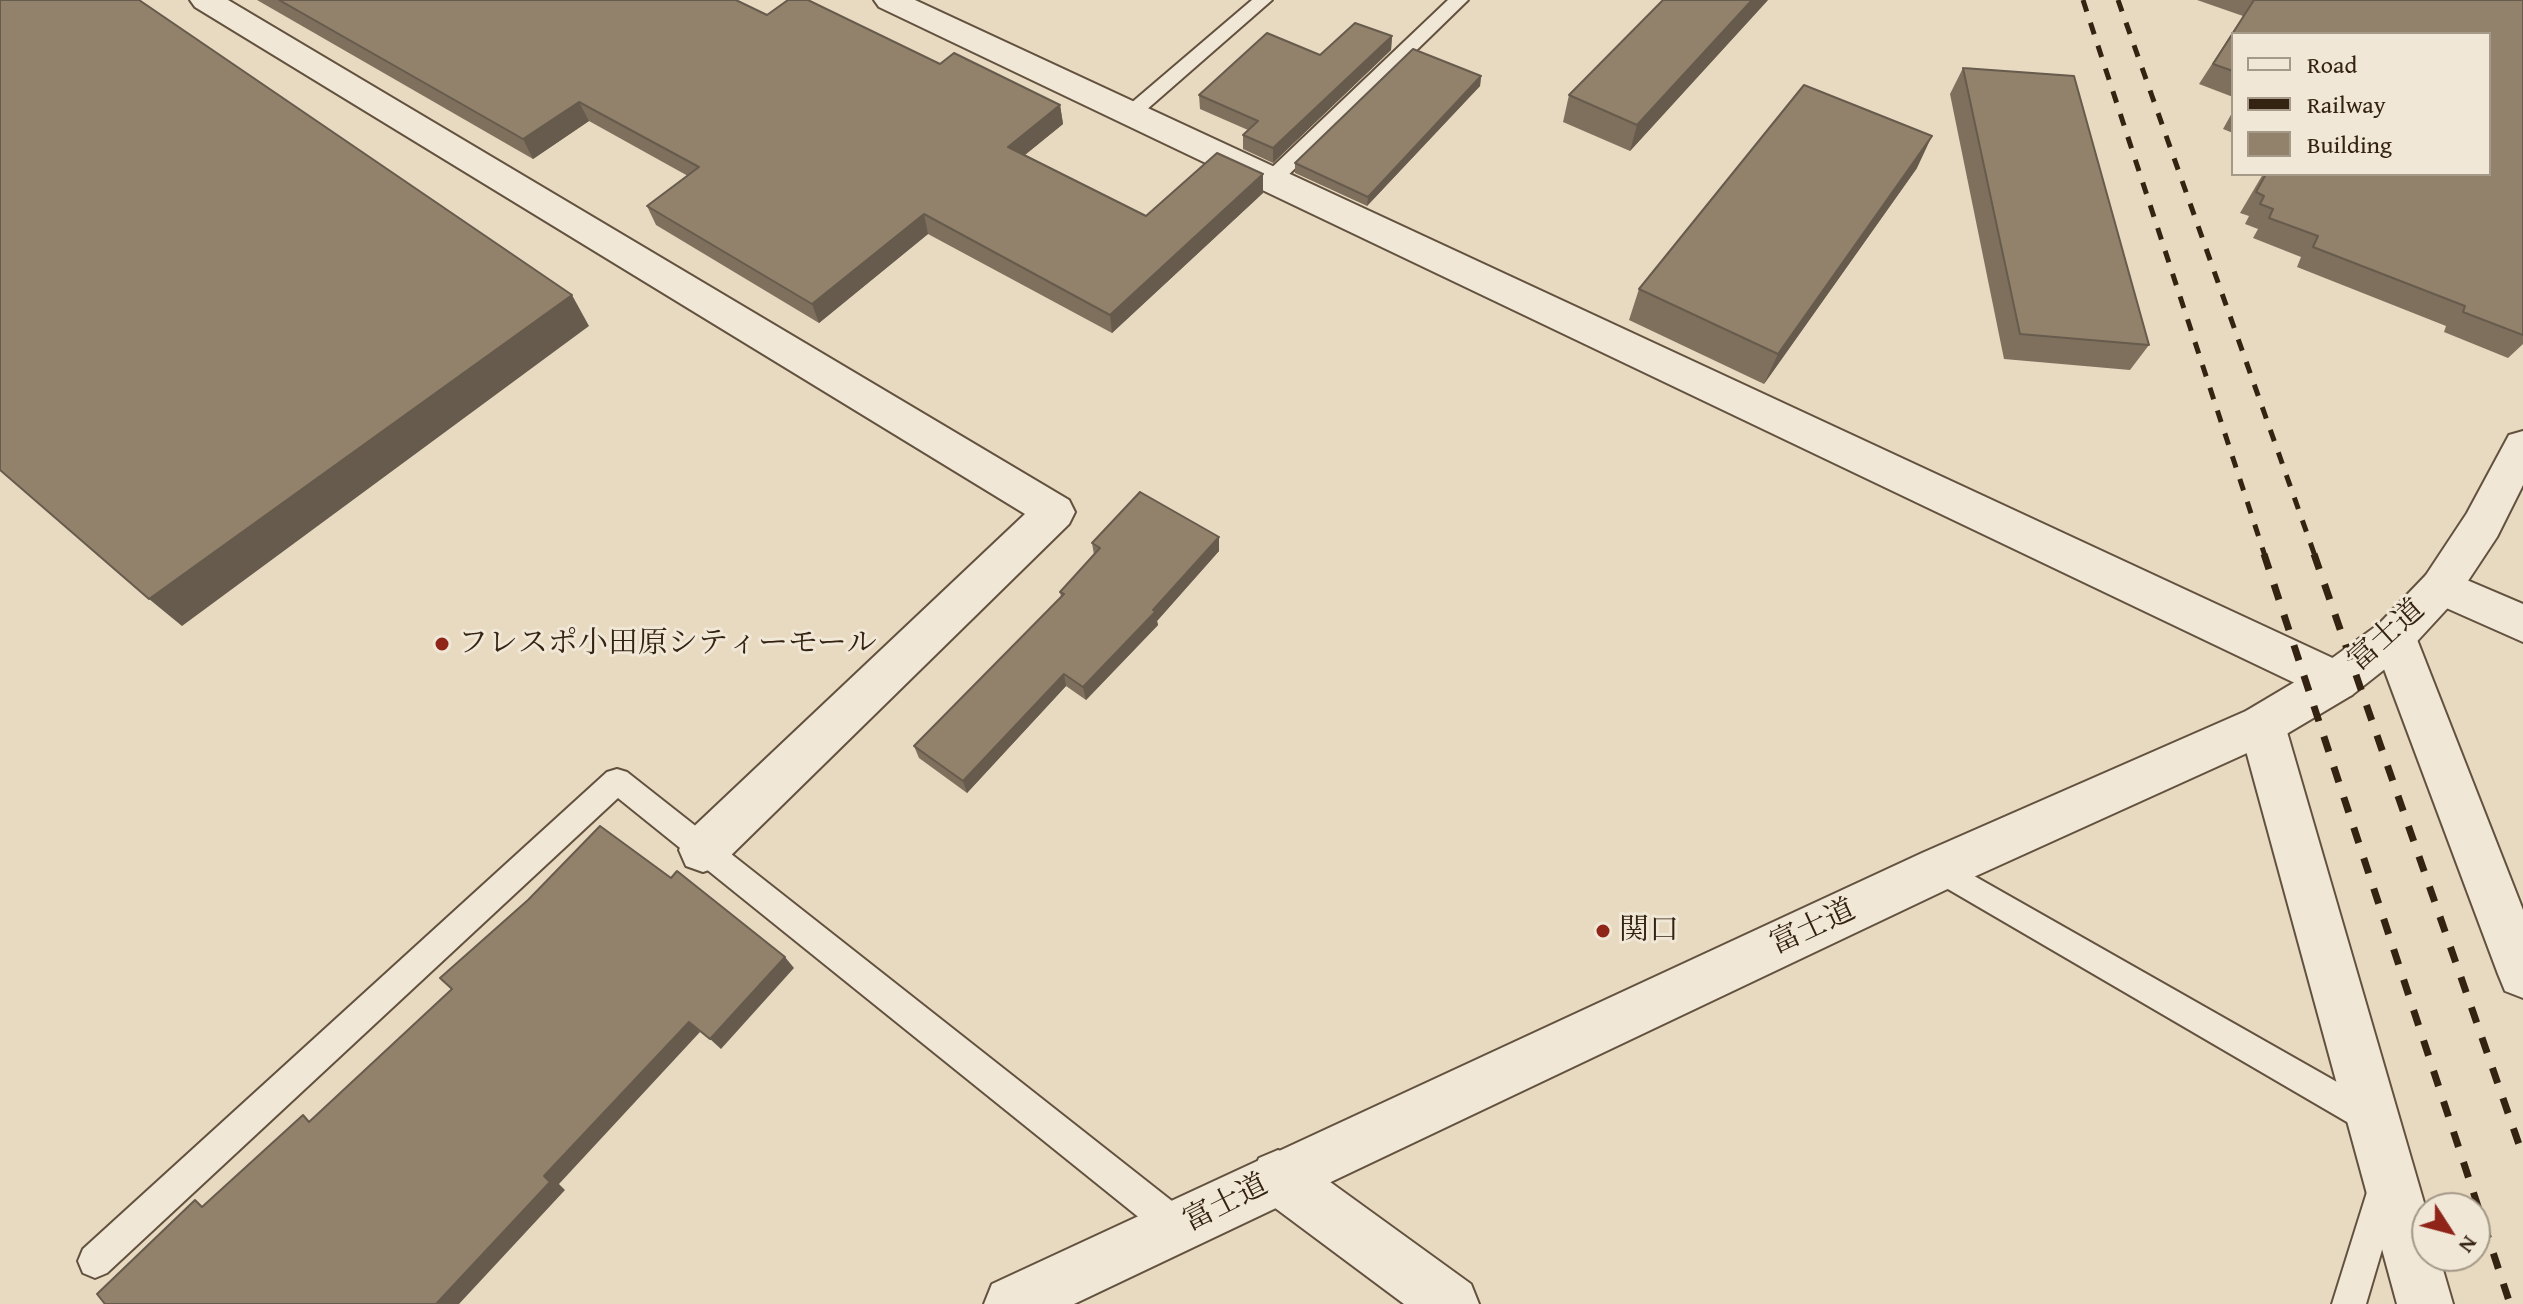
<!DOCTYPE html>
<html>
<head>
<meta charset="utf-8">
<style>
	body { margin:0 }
	#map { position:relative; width:2523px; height:1304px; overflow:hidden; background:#e8dac0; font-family:"Gentium Book Plus",serif }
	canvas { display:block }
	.legend { position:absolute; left:2231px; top:32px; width:260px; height:144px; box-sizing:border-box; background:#f0e7d6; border:2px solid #a59988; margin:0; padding:10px 14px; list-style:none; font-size:24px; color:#352312 }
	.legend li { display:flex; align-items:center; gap:16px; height:40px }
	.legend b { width:40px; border:2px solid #a59988 }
	.north { position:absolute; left:2411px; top:1192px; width:80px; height:80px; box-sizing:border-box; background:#f0e7d6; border:2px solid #a59988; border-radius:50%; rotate:126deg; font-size:22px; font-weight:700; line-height:32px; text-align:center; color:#352312 }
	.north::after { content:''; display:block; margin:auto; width:28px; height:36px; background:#8f2418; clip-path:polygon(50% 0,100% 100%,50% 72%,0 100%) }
</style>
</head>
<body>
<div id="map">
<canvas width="2523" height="1304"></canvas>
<ul class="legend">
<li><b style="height:10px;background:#f0e7d6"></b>Road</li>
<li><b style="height:10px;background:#352312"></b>Railway</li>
<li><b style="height:22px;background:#92826c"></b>Building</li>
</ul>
<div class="north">N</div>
</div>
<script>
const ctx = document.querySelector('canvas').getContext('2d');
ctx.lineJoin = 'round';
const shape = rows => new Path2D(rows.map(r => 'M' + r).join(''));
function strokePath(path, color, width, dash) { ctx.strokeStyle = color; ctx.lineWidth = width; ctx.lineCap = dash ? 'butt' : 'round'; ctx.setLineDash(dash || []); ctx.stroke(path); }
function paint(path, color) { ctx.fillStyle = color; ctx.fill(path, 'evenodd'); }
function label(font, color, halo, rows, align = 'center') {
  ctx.font = font + ' "Gentium Book Plus","Noto Serif JP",serif'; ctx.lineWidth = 6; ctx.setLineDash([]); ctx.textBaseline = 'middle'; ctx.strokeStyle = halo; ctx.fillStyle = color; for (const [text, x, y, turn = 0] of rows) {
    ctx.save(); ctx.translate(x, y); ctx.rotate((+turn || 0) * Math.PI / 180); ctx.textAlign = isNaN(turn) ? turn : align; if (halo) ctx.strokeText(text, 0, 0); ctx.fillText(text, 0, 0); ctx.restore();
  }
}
const service = shape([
	[1252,0,1272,0,1137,118,1123,118,1120,114,1123,110,1252,0],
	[1448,0,1468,0,1278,185,1264,185,1261,180,1264,175,1448,0],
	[617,769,627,772,1191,1216,1195,1228,1191,1240,1179,1244,1167,1240,618,798,107,1273,95,1278,83,1273,78,1261,83,1249,607,772,617,769],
	[1939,856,2381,1107,2386,1118,2381,1129,2370,1134,2359,1129,1929,878,1925,869,1929,860,1939,856],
	[2384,1173,2395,1178,2400,1189,2366,1304,2332,1304,2368,1189,2373,1178,2384,1173]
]);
const minor = shape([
	[190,0,228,0,1069,500,1075,512,1069,524,720,866,703,872,686,866,679,850,686,834,1025,514,195,7,190,0],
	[874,0,915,0,2352,667,2358,681,2352,695,2336,700,2320,695,879,7,874,0],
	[2441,569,2523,604,2523,642,2426,599,2420,587,2426,575,2441,569],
	[2394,619,2409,624,2416,637,2523,910,2523,998,2505,991,2498,974,2372,637,2379,624,2394,619],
	[2262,705,2278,711,2285,725,2427,1213,2427,1256,2439,1256,2453,1304,2397,1304,2239,725,2246,711,2262,705],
	[1278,1150,1297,1158,1471,1284,1479,1304,1404,1304,1259,1196,1251,1177,1259,1158,1278,1150]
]);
const tertiary = shape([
	[2523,431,2523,485,2497,537,2456,599,2409,650,2352,695,2278,739,1956,885,1074,1304,984,1304,992,1284,1922,853,2246,711,2320,667,2379,624,2426,575,2467,513,2509,435,2523,431]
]);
strokePath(service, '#62513e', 4);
strokePath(minor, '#62513e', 4);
strokePath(tertiary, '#62513e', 4);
paint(service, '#f0e7d6');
paint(minor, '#f0e7d6');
paint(tertiary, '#f0e7d6');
strokePath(shape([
	[2083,0,2265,556],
	[2118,0,2315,556]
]), '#352312', 5, [12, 12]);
strokePath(shape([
	[2264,554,2510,1304],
	[2314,554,2523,1156]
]), '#352312', 7, [16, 16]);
paint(shape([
	[257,0,736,0,767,15,940,64,1060,105,1063,124,1025,155,1146,216,1263,193,1112,333,928,234,819,323,656,225,647,206,688,176,589,121,533,159],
	[1768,0,1630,151,1563,122,1569,95],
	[2197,0,2523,0,2523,344,2508,358,2444,332,2446,326,2297,267,2301,257,2253,238,2258,229,2245,224,2249,216,2240,213,2263,174,2489,174,2233,34,2233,97,2199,84,2243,16],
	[1392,36,1391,50,1273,163,1243,149,1243,135,1248,130,1200,109,1199,95,1320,55],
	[1963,68,2149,345,2130,370,2004,359,1950,94],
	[1481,76,1480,86,1367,206,1295,173,1295,163],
	[2233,111,2233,133,2223,129],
	[1917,168,1764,384,1629,320,1639,289],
	[1092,543,1219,551,1157,621,1158,625,1086,700,1066,686,967,793,919,758,914,746,1061,597,1060,592,1094,555]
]), '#7e705d');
paint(shape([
	[1752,0,1768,0,1630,151,1637,125],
	[1392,36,1391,50,1273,163,1273,148],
	[1481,76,1480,86,1367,206,1368,197],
	[579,102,589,121,533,159,523,139],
	[1060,105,1063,124,1011,166,1008,147],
	[1932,136,1917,168,1764,384,1778,354],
	[1263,174,1263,193,1112,333,1110,315],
	[924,214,928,234,819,323,812,304],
	[572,295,589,326,182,626,149,599],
	[1219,537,1219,551,1157,621,1158,625,1086,700,1083,687],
	[1064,674,1066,686,967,793,963,781],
	[785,957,794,968,721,1049,710,1039],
	[689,1022,700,1032,559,1184,565,1190,459,1304,436,1304,544,1176]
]), '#665b4c');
const building = shape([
	[0,0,139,0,572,295,149,599,0,470,0,0],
	[279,0,736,0,767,15,788,0,808,0,940,64,954,53,1060,105,1008,147,1146,216,1217,153,1263,174,1110,315,924,214,812,304,647,206,699,167,579,102,523,139,279,0],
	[1663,0,1752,0,1637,125,1569,95,1663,0],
	[2254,0,2523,0,2523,335,2463,312,2465,306,2313,247,2318,236,2269,218,2273,209,2260,204,2264,196,2256,192,2266,174,2489,174,2489,34,2233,34,2233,71,2213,64,2254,0],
	[1355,23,1392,36,1273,148,1243,135,1258,121,1199,95,1267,33,1320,55,1355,23],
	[1413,49,1481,76,1368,197,1295,163,1413,49],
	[1963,68,2074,76,2149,345,2020,334,1963,68],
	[1804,85,1932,136,1778,354,1639,289,1804,85],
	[1140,492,1219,537,1153,610,1156,611,1083,687,1064,674,963,781,914,746,1064,594,1060,592,1100,548,1092,543,1140,492],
	[600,826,671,878,677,871,785,957,710,1039,689,1022,544,1176,550,1182,436,1304,105,1304,97,1294,195,1200,202,1207,303,1115,309,1122,452,989,440,978,528,900,600,826]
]);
paint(building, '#92826c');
strokePath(building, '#665b4c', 2);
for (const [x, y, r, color] of [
	[442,644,8,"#8f2418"],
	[1603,931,8,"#8f2418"]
]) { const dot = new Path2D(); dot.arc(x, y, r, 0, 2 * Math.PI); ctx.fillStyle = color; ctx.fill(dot); strokePath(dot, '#f0e7d6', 3); }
label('30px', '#352312', '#f0e7d6', [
	["富士道",2387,636,-42],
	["富士道",1813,928,-25],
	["富士道",1226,1204,-27]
]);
label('30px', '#352312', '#f0e7d6', [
	["フレスポ小田原シティーモール",458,644],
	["関口",1619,931]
], 'left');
</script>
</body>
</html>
